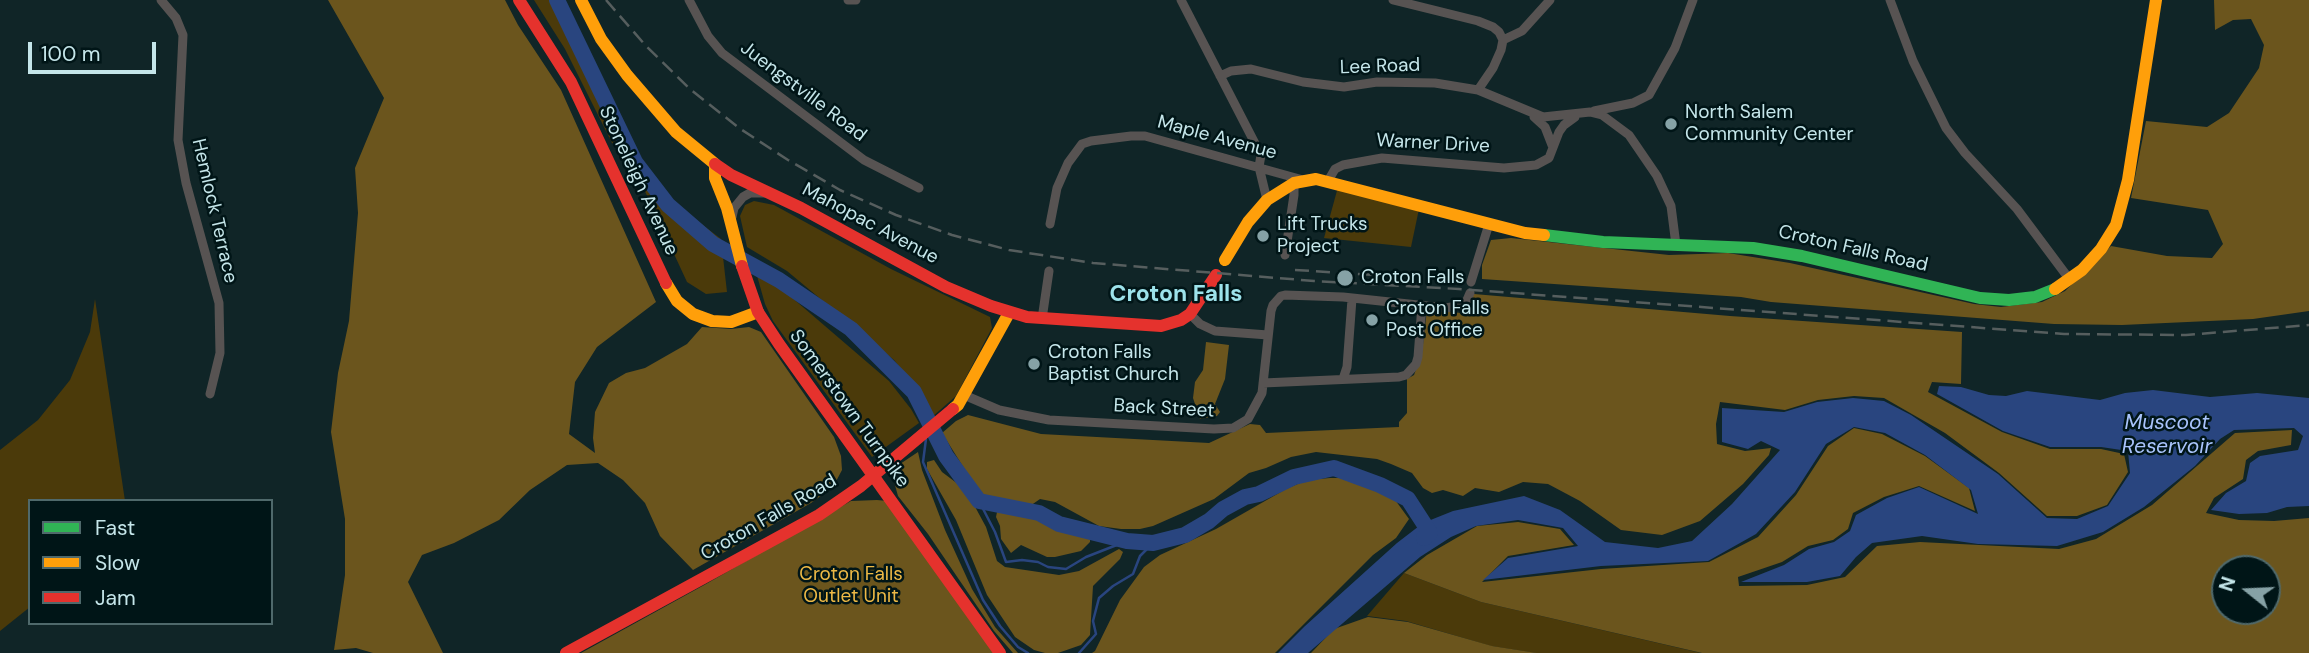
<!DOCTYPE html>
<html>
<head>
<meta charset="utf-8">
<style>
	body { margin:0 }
	#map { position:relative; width:2309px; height:653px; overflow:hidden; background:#102527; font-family:"DM Sans",sans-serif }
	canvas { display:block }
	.legend { position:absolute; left:28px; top:499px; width:245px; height:126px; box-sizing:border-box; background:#001517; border:2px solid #4f696b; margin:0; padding:9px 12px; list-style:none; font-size:21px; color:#c5e6ea }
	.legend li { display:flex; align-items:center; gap:14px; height:35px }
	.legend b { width:35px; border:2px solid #4f696b }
	.north { position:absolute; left:2211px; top:555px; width:70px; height:70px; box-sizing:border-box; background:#001517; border:2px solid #4f696b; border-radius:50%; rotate:288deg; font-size:19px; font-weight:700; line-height:28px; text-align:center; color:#c5e6ea }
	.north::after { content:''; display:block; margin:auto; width:24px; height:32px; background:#86a2a6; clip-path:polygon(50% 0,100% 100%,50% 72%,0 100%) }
	.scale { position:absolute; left:28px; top:42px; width:128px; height:32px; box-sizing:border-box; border:4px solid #c5e6ea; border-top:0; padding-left:9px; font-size:21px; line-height:24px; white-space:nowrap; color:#c5e6ea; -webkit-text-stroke:5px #001517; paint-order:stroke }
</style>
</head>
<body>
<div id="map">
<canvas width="2309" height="653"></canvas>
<ul class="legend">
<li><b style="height:9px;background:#30b455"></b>Fast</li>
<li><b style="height:9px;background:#ff9f0a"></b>Slow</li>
<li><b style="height:9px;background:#e5322d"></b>Jam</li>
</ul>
<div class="north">N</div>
<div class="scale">100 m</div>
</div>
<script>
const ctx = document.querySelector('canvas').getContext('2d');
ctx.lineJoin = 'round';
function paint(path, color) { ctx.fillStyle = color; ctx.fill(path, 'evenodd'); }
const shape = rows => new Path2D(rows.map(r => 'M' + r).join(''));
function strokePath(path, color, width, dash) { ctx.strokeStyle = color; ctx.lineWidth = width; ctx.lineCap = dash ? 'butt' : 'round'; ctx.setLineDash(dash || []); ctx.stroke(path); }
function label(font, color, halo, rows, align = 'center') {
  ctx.font = font + ' "DM Sans",sans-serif'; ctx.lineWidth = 5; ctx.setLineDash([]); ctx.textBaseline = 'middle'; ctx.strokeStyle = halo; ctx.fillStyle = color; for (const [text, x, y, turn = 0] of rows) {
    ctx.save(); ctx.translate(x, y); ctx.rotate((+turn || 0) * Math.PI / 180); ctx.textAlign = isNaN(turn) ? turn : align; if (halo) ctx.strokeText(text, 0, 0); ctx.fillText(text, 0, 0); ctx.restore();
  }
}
paint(shape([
	[534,0,550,0,561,25,600,89,626,145,649,184,721,239,727,292,706,294,687,282,636,172,627,157,612,143,565,49],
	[1338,187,1419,209,1411,247,1324,238],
	[754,201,774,205,891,269,990,317,992,328,956,396,932,417,924,397,894,360,787,271,747,247,740,216,745,205],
	[754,265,889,381,911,409,919,423,872,457,773,321,765,304],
	[95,299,125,501,30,501,30,607,0,631,0,450,38,420,70,380,90,332],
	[1404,573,1481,602,1701,653,1536,653,1491,646,1406,621,1367,616]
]), '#4b3a0a');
paint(shape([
	[328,0,505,0,518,25,561,90,656,302,597,347,575,382,569,434,595,453,593,438,595,412,609,383,626,373,645,368,687,344,702,327,731,329,749,327,761,332,834,437,841,456,842,470,833,487,811,503,693,570,660,536,645,503,623,480,598,463,567,465,530,490,499,520,454,543,422,555,408,582,443,653,373,653,356,648,334,650,345,575,345,519,331,432,338,373,349,321,358,213,355,168,384,98],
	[2214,0,2309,0,2309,311,2253,319,2122,325,2054,324,1771,302,1741,297,1482,279,1482,265,1491,240,1511,238,1669,255,1728,253,1790,263,1974,304,2001,307,2042,302,2065,291,2111,246,2167,256,2212,258,2223,244,2208,210,2131,198,2146,121,2207,127,2229,113,2259,68,2264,45,2251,19,2233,20,2215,30],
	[1474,294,1730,316,1962,332,1961,384,1932,382,1928,392,2002,432,2050,449,2101,449,2124,454,2128,472,2107,505,2077,516,2047,516,1999,473,1945,433,1884,398,1854,396,1818,400,1785,410,1720,402,1716,424,1717,444,1745,451,1771,448,1769,455,1743,484,1700,521,1662,535,1621,530,1580,501,1548,484,1523,482,1499,492,1475,488,1463,496,1443,490,1432,493,1423,488,1412,473,1391,464,1377,459,1316,452,1291,457,1266,468,1249,473,1214,499,1153,526,1140,529,1121,529,1099,526,1055,502,1040,499,1030,506,982,497,942,433,956,421,968,415,1041,434,1209,443,1250,424,1260,425,1266,433,1399,427,1399,422,1407,413,1407,379,1414,375,1422,353,1427,310,1462,313],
	[1206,342,1229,345,1225,379,1215,404,1220,412,1217,416,1200,419,1193,398,1195,382,1203,370],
	[1854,428,1882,434,1925,456,1969,488,1975,511,1919,486,1884,497,1853,513,1848,529,1833,540,1808,546,1782,562,1738,577,1739,586,1807,585,1845,577,1877,546,1920,542,2059,549,2096,539,2152,505,2235,433,2292,430,2291,445,2258,451,2246,460,2243,479,2214,498,2206,513,2239,520,2274,521,2309,518,2309,653,1702,653,1481,602,1404,573,1427,555,1477,526,1518,522,1560,529,1574,545,1508,556,1482,582,1601,569,1709,562,1758,537,1796,495,1828,446],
	[2225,569,2267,569,2267,611,2225,611],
	[918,452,922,470,945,530,972,589,995,627,1018,653,1013,653,994,631,928,534,898,496,893,478,895,472,900,464],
	[934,460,942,472,966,490,986,527,997,561,1005,567,1059,575,1079,571,1119,549,1123,552,1120,559,1093,586,1090,635,1081,645,1058,653,1045,653,1034,650,1015,637,987,595,956,520,927,469,927,462],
	[1330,478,1346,478,1374,487,1393,497,1409,519,1396,538,1373,555,1275,653,1092,653,1095,651,1120,600,1144,567,1160,555,1216,529,1286,489,1307,480],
	[877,500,887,501,995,653,581,653,706,584,851,501],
	[997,512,1028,515,1058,530,1070,531,1090,539,1090,542,1081,551,1055,557,1047,557,1021,545,1011,553,1001,539,1000,526,996,517],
	[1368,617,1408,622,1492,646,1537,653,1311,653,1334,629]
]), '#6b551d');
paint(shape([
	[1939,386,1961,387,1989,395,2006,396,2027,391,2100,400,2125,393,2153,390,2210,397,2257,393,2309,398,2309,506,2287,507,2267,513,2239,514,2211,510,2226,493,2246,481,2250,463,2260,456,2298,450,2303,436,2294,428,2234,430,2220,439,2195,466,2144,507,2103,532,2057,546,1978,544,1922,536,1872,543,1856,557,1840,576,1807,582,1741,582,1784,565,1809,549,1834,542,1850,531,1856,515,1887,498,1919,487,1978,514,1971,490,1925,455,1885,433,1854,427,1826,444,1795,492,1756,534,1708,561,1601,566,1483,580,1508,558,1578,546,1563,528,1518,520,1476,526,1451,537,1420,557,1308,653,1278,653,1305,626,1397,543,1423,523,1453,511,1524,496,1560,510,1605,542,1658,548,1692,541,1732,504,1780,450,1761,441,1748,449,1722,442,1722,408,1784,412,1817,402,1853,398,1884,401,1911,415,1998,474,2047,518,2077,519,2108,506,2130,473,2128,451,2101,447,2050,447,2003,431,1937,394]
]), '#29457f');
strokePath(shape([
	[926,439,923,462,983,600,1000,626,1018,647,1028,653],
	[979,501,995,532,1006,562,1022,560,1038,562,1048,567,1066,569,1086,557,1127,541],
	[1079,653,1096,634,1093,621,1099,598,1113,586,1133,574,1140,556,1153,543]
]), '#29457f', 2.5);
strokePath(shape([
	[557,0,635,162,668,205,713,244,779,280,851,329,914,392,946,456,979,501,1039,513,1059,524,1127,541,1153,543,1185,535,1209,521,1223,509,1245,497,1259,494,1294,477,1334,468,1380,485,1408,499,1430,533,1424,538]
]), '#29457f', 16);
strokePath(shape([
	[161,0,176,18,183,35,178,140,186,183,219,303,220,353,210,394],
	[689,0,708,36,722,53,864,160,919,188],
	[848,0,856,0],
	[1181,0,1261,155,1259,167,1267,200],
	[1393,0,1478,21,1493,27,1499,32,1503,40,1501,50,1493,68,1478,90],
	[1890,0,1913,61,1946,128,1965,153,2017,209,2070,280],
	[1503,40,1522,31,1550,0],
	[1220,76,1231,71,1251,69,1303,82,1344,87,1377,82,1435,83,1478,90,1543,117,1590,112,1602,115,1629,135,1657,176,1671,206,1676,245],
	[1594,111,1633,103,1649,95,1675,48,1693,0],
	[1534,117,1545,127,1552,145],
	[1328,181,1335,169,1343,165,1382,158,1504,168,1536,165,1549,158,1559,132,1564,125,1575,117],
	[732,217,734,208,743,197,750,193,764,193],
	[1050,224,1057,188,1068,163,1082,144,1091,141,1131,136,1145,136,1303,180],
	[1285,255,1294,195,1294,183],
	[1471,282,1489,224],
	[1190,314,1200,324,1215,331,1268,335],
	[1042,319,1049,271],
	[1343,379,1347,367,1352,299],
	[1263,383,1399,377,1406,375,1416,364,1418,357,1422,305],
	[964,395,999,410,1049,420,1214,429,1233,428,1248,419,1262,393,1271,311,1273,305,1281,296,1285,295,1343,297,1446,308,1462,305,1467,300,1470,293]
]), '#575352', 9);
strokePath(shape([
	[1544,235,1603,242,1753,248,1802,256,1980,298,2009,300,2035,297,2055,289]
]), '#30b455', 12);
strokePath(shape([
	[581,0,601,39,627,75,676,132,715,164,715,178,727,208,742,266],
	[1225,260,1248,222,1267,200,1294,183,1316,179,1525,233,1544,235],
	[666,283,677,301,693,314,712,321,731,322,758,312],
	[2055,289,2082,270,2101,249,2116,225,2128,180,2156,0],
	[953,409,958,405,1009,313]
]), '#ff9f0a', 12);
strokePath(shape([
	[519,0,571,82,666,283],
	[715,164,731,175,801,208,946,287,991,306,1027,317,1161,326,1181,320,1190,314,1216,275],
	[742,266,758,312,779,344,1000,653],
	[566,653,819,515,861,486,953,409]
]), '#e5322d', 12);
strokePath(shape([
	[606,0,646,46,690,89,739,128,788,160,840,190,896,215,952,235,1009,250,1093,263,1314,281,1459,289,2064,334,2186,335,2309,325],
	[1295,270,1376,275]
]), '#565e5e', 2.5, [14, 7]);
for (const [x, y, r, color] of [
	[1671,124,7,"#86a2a6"],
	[1263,236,7,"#86a2a6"],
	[1345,278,9,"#86a2a6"],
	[1372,320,7,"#86a2a6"],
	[1034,364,7,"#86a2a6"]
]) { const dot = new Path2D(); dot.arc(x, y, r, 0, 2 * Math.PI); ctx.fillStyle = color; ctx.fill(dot); strokePath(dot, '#001517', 2.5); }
label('19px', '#c5e6ea', '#001517', [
	["Lee Road",1380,67,-2],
	["Juengstville Road",803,92,37],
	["Maple Avenue",1217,138,15],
	["Warner Drive",1433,144,3],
	["Stoneleigh Avenue",638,181,65],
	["Hemlock Terrace",214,211,77],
	["Mahopac Avenue",870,224,28],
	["Croton Falls Road",1853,249,13],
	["Somerstown Turnpike",849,409,54],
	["Back Street",1164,409,3],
	["Croton Falls Road",769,518,-30]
]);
label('19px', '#c5e6ea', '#001517', [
	["North Salem",1685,113],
	["Community Center",1685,135],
	["Lift Trucks",1277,225],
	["Project",1277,247],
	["Croton Falls",1361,278],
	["Croton Falls",1386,309],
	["Post Office",1386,331],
	["Croton Falls",1048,353],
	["Baptist Church",1048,375]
], 'left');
label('19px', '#edb946', '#001517', [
	["Croton Falls",851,575],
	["Outlet Unit",851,597]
]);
label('italic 21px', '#a9c4fc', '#001517', [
	["Muscoot",2167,423],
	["Reservoir",2167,447]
]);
label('bold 23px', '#9ce2ea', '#001517', [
	["Croton Falls",1176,295]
]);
</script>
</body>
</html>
